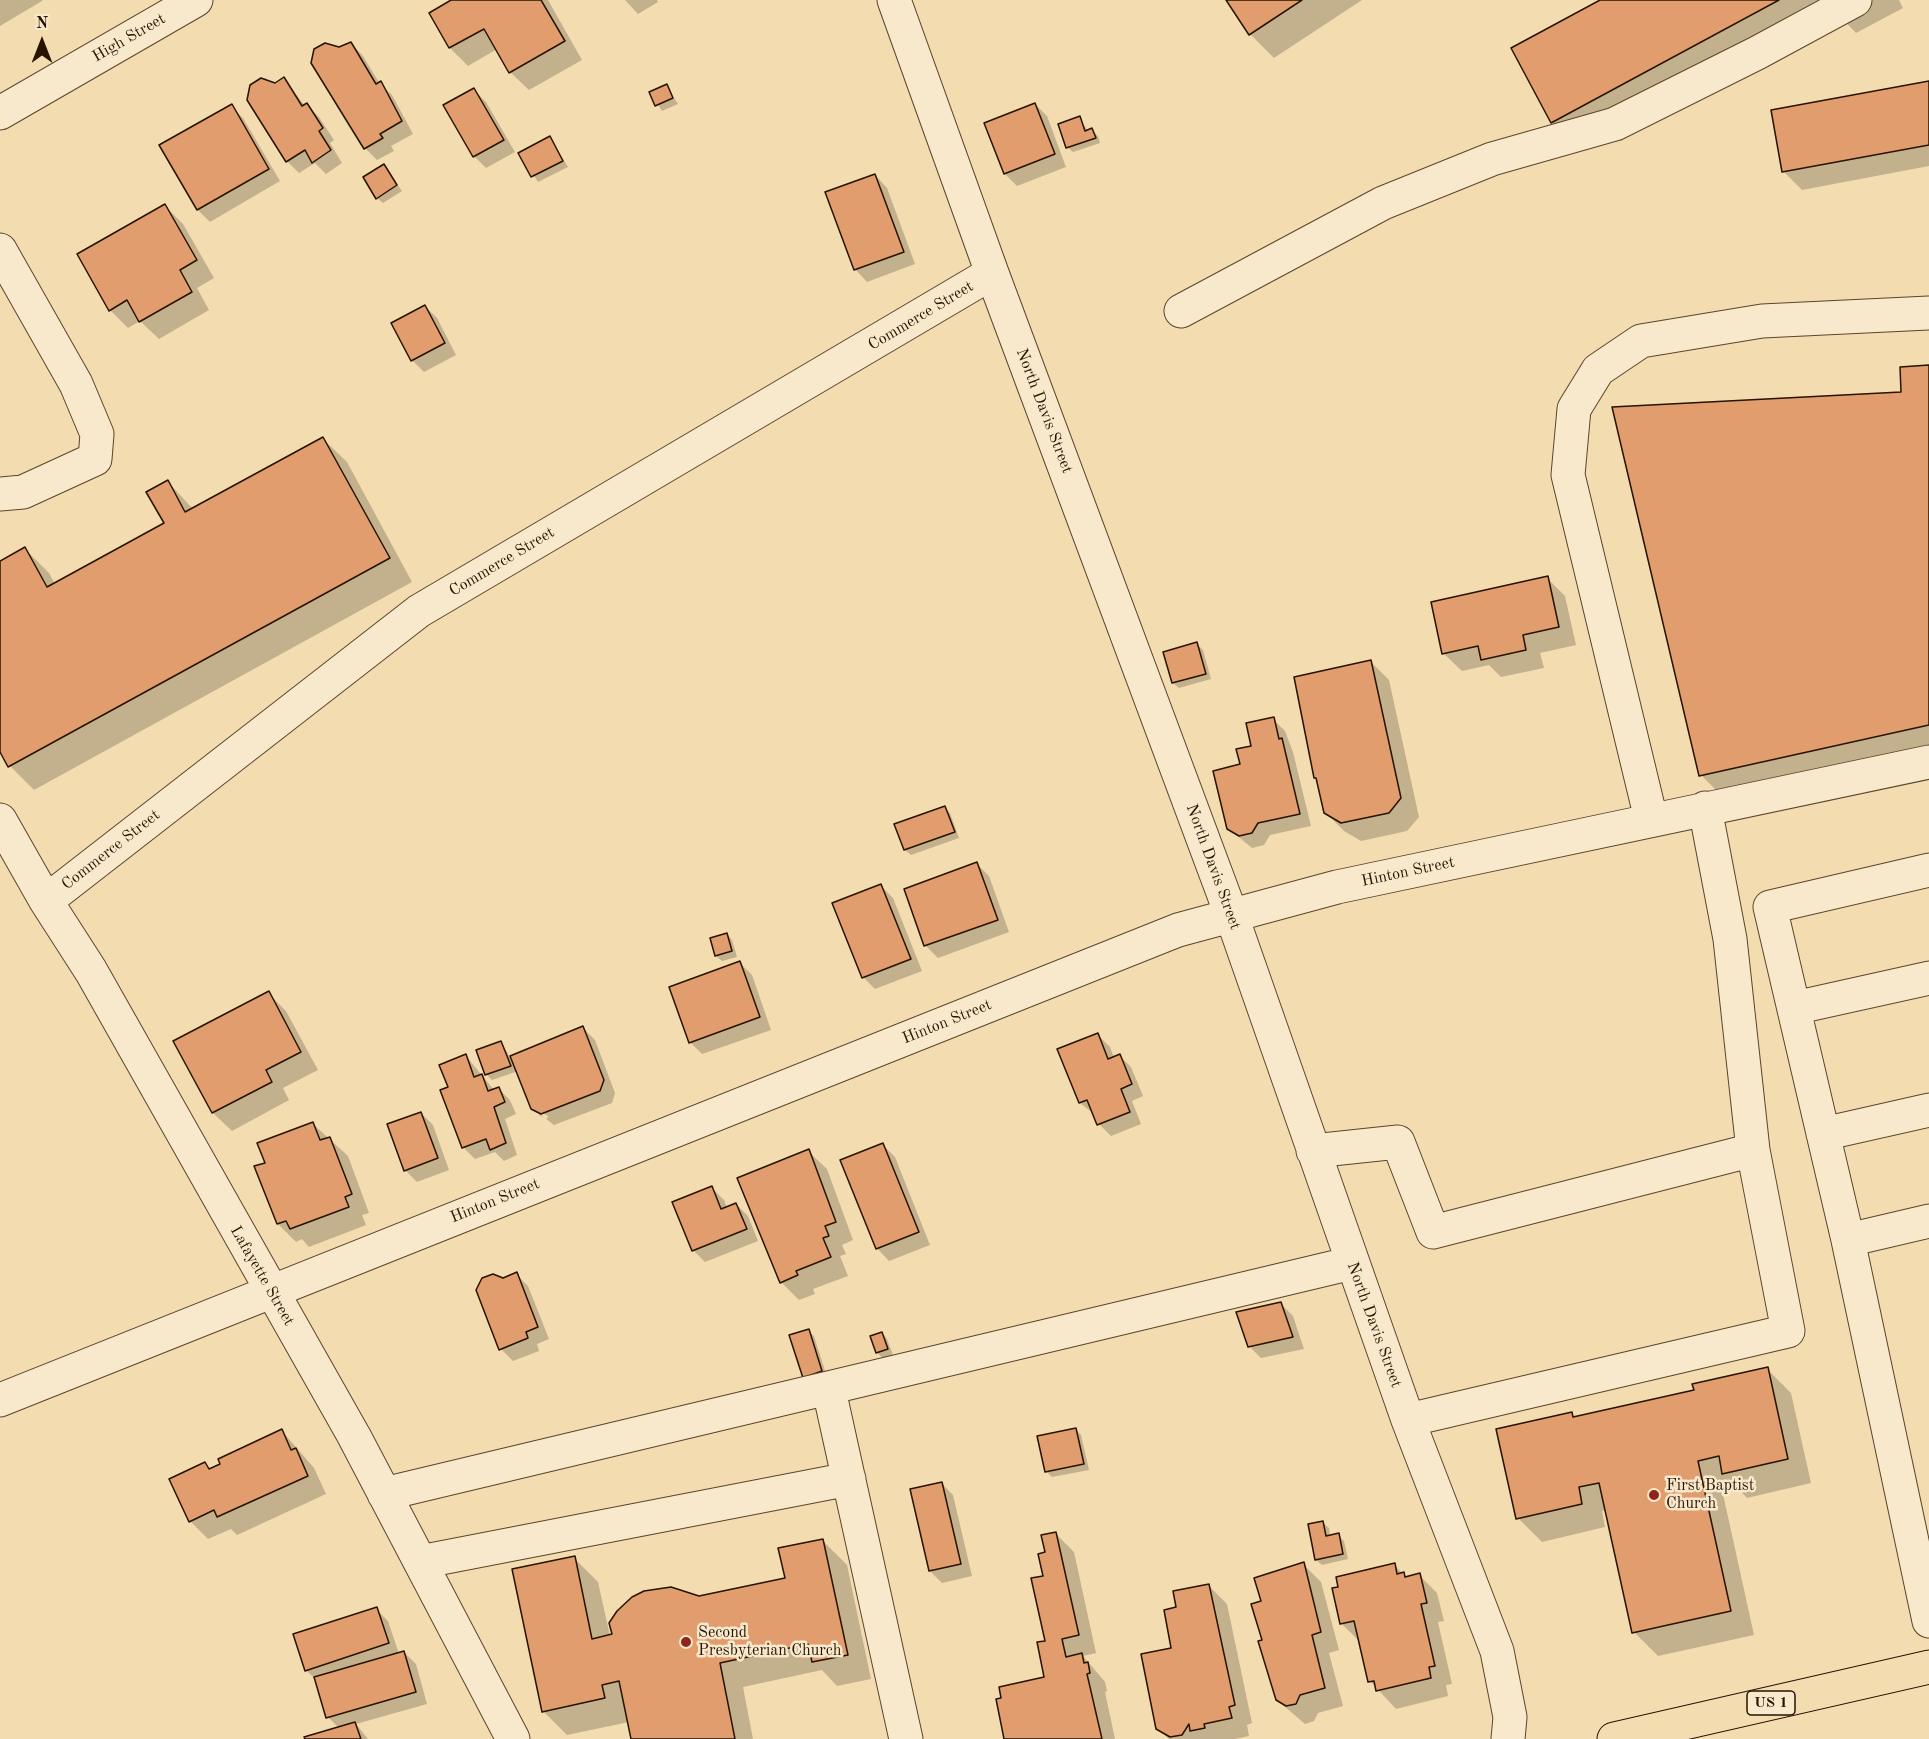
<!DOCTYPE html>
<html>
<head>
<meta charset="utf-8">
<style>
	body { margin:0 }
	#map { position:relative; width:1929px; height:1739px; overflow:hidden; background:#f4dcb1; font-family:"Old Standard TT",serif }
	canvas { display:block }
	.north { position:absolute; left:12px; top:12px; width:60px; height:60px; -webkit-text-stroke:4px #f8e8cc; paint-order:stroke; rotate:0deg; font-size:16px; font-weight:700; line-height:24px; text-align:center; color:#261300 }
	.north::after { content:''; display:block; margin:auto; width:21px; height:27px; background:#261300; clip-path:polygon(50% 0,100% 100%,50% 72%,0 100%) }
</style>
</head>
<body>
<div id="map">
<canvas width="1929" height="1739"></canvas>
<div class="north">N</div>
</div>
<script>
const ctx = document.querySelector('canvas').getContext('2d');
ctx.lineJoin = 'round';
function paint(path, color) { ctx.fillStyle = color; ctx.fill(path, 'evenodd'); }
const shape = rows => new Path2D(rows.map(r => 'M' + r).join(''));
function strokePath(path, color, width, dash) { ctx.strokeStyle = color; ctx.lineWidth = width; ctx.lineCap = dash ? 'butt' : 'round'; ctx.setLineDash(dash || []); ctx.stroke(path); }
function label(font, color, halo, rows, align = 'center') {
  ctx.font = font + ' "Old Standard TT",serif'; ctx.lineWidth = 5; ctx.setLineDash([]); ctx.textBaseline = 'middle'; ctx.strokeStyle = halo; ctx.fillStyle = color; for (const [text, x, y, turn = 0] of rows) {
    ctx.save(); ctx.translate(x, y); ctx.rotate((+turn || 0) * Math.PI / 180); ctx.textAlign = isNaN(turn) ? turn : align; if (halo) ctx.strokeText(text, 0, 0); ctx.fillText(text, 0, 0); ctx.restore();
  }
}
paint(shape([
	[0,0,42,0,42,1,0,26],
	[454,0,548,0,582,60,529,90,510,72,497,49,468,66,450,48,431,14],
	[625,0,657,0,658,2,638,14],
	[1228,0,1362,0,1274,58,1250,34],
	[1604,0,1899,0,1903,8,1856,33,1832,8,1576,146,1552,122],
	[351,43,363,56,380,84,392,95,413,134,391,146,394,151,377,160,365,148,312,63],
	[284,79,305,106,307,105,319,117,334,140,330,143,342,163,326,174,315,163,299,173,287,161,275,84],
	[1929,83,1929,166,1802,190,1784,172,1773,111],
	[666,86,678,104,662,111,651,93],
	[474,90,486,102,515,152,486,168,474,156],
	[1035,104,1047,116,1066,167,1017,186,1005,174,986,123],
	[231,106,243,118,280,181,210,222,198,210,161,146],
	[1079,118,1088,131,1092,130,1098,136,1100,143,1073,152,1067,147],
	[550,138,568,167,538,182,520,154],
	[384,166,402,191,383,203,377,198],
	[875,175,887,188,915,264,867,282,855,269],
	[165,206,183,224,214,278,197,288,209,310,159,339,140,321,128,328,110,310],
	[425,306,437,318,456,355,424,372,412,360,393,324],
	[1929,367,1929,754,1725,799,1701,775],
	[323,439,347,462,412,582,34,790,10,766,0,749,0,563,25,549,49,573,55,584,166,524,168,482,193,509],
	[1547,578,1565,596,1576,645,1540,653,1544,668,1501,677,1489,665,1462,671,1443,653],
	[1197,644,1203,650,1211,679,1179,688,1173,683,1165,653],
	[1371,662,1389,680,1419,817,1407,831,1361,841,1344,831,1325,812,1318,781,1315,777],
	[1273,719,1285,731,1293,752,1311,826,1270,835,1264,845,1252,848,1229,829,1242,766],
	[944,807,950,813,959,838,911,855,905,850,896,825],
	[977,864,989,876,1009,932,938,958,926,946,906,890],
	[881,886,893,898,922,971,875,989,863,977],
	[727,934,732,940,737,957,722,961,716,956,711,939],
	[740,963,752,975,771,1030,702,1054,690,1042],
	[268,993,286,1011,318,1070,283,1088,289,1100,232,1131,213,1113,175,1041],
	[583,1028,595,1040,615,1093,612,1103,554,1125,532,1108,518,1071,492,1080,487,1075,478,1051,501,1042,510,1057],
	[539,1111,548,1116,547,1119,539,1115],
	[1098,1035,1110,1047,1114,1058,1119,1055,1131,1067,1143,1096,1132,1101,1141,1124,1111,1136,1099,1124,1094,1114,1080,1103,1059,1050],
	[466,1056,494,1090,498,1088,510,1100,516,1114,505,1119,517,1155,504,1161,495,1152,475,1159,463,1147,450,1088],
	[421,1113,433,1125,449,1170,417,1182,405,1170],
	[313,1124,348,1156,369,1213,362,1215,366,1225,309,1247,302,1239,296,1242,278,1224],
	[883,1145,895,1157,930,1245,889,1261,877,1248],
	[808,1151,827,1169,853,1240,842,1245,846,1254,840,1256,848,1276,813,1289,815,1294,799,1300,781,1282],
	[712,1188,724,1200,727,1208,736,1204,748,1216,758,1241,705,1262,693,1250],
	[516,1274,528,1286,549,1339,537,1344,539,1351,513,1361,501,1349,477,1291],
	[1281,1304,1293,1316,1304,1349,1261,1358,1249,1346],
	[808,1331,814,1336,827,1377,810,1383],
	[882,1333,887,1339,893,1355,883,1358,877,1353,872,1337],
	[1767,1369,1791,1393,1811,1483,1747,1498,1732,1482,1721,1485,1754,1635,1658,1656,1634,1632,1607,1510,1602,1511,1605,1527,1542,1542,1518,1518,1572,1414,1576,1418,1696,1391],
	[1075,1429,1081,1435,1089,1470,1052,1477,1047,1472,1039,1437],
	[282,1431,314,1468,326,1494,237,1535,231,1529,208,1539,190,1521,205,1464,211,1470],
	[941,1483,953,1495,972,1576,942,1583,930,1571,912,1490],
	[1323,1523,1329,1528,1330,1537,1338,1535,1344,1541,1348,1559,1322,1565,1316,1560],
	[1056,1534,1074,1552,1096,1653,1083,1656,1105,1682,1107,1691,1105,1692,1115,1739,1006,1739,1046,1678,1045,1577,1047,1553],
	[823,1541,847,1565,871,1679,837,1686,822,1670,743,1687,753,1739,632,1739,629,1722,567,1735,543,1711,574,1558,598,1582,610,1636,699,1598,787,1580],
	[1303,1564,1321,1582,1339,1650,1329,1653,1343,1706,1318,1713,1314,1721,1305,1724,1277,1700,1263,1602],
	[1394,1565,1407,1578,1419,1575,1437,1593,1444,1621,1438,1622,1452,1684,1446,1685,1448,1696,1396,1709,1370,1681,1361,1643,1342,1624,1334,1589],
	[1209,1586,1227,1604,1252,1723,1247,1725,1249,1736,1235,1739,1169,1739,1157,1728,1173,1649,1178,1608],
	[376,1609,388,1621,399,1654,404,1652,416,1664,427,1704,356,1724,368,1739,307,1739,339,1728,328,1717,317,1681,306,1670]
]), '#0003');
const building = shape([
	[451,0,541,0,565,41,509,73,484,29,449,48,429,13,451,0],
	[1226,0,1302,0,1249,35,1226,0],
	[1600,0,1779,0,1551,123,1511,48,1600,0],
	[351,42,376,84,381,81,402,121,380,134,383,138,364,149,311,63,314,49,325,43,339,47,351,42],
	[284,77,302,106,307,103,323,128,319,131,331,150,312,163,305,150,286,162,247,100,250,85,261,78,275,83,284,77],
	[1929,81,1929,145,1782,172,1771,110,1929,81],
	[667,84,673,98,655,106,649,92,667,84],
	[474,88,504,140,473,157,443,105,474,88],
	[1035,103,1055,154,1004,174,984,123,1035,103],
	[232,104,269,169,197,210,159,145,232,104],
	[1080,116,1085,131,1092,128,1096,138,1066,148,1058,124,1080,116],
	[550,136,563,161,531,177,518,153,550,136],
	[384,164,397,185,376,199,363,177,384,164],
	[875,174,904,252,854,270,825,192,875,174],
	[165,204,197,260,180,270,192,292,139,322,127,300,109,311,77,254,165,204],
	[425,305,445,343,411,361,391,323,425,305],
	[1929,365,1929,725,1699,776,1612,407,1901,392,1900,367,1929,365],
	[323,437,390,558,8,767,0,752,0,561,25,547,47,587,164,523,146,492,168,480,185,512,323,437],
	[1548,576,1559,627,1523,635,1526,650,1481,660,1478,646,1442,654,1431,602,1548,576],
	[1197,642,1206,674,1172,683,1163,652,1197,642],
	[1371,660,1401,798,1389,813,1341,823,1324,813,1316,778,1314,778,1294,677,1371,660],
	[1274,717,1279,739,1282,738,1300,814,1258,823,1252,833,1239,836,1227,829,1213,771,1240,764,1236,749,1251,746,1246,723,1274,717],
	[945,806,955,832,904,850,894,824,945,806],
	[977,862,998,920,924,946,904,889,977,862],
	[881,884,911,959,862,978,832,903,881,884],
	[727,933,732,951,715,956,710,938,727,933],
	[740,961,760,1017,689,1043,669,987,740,961],
	[269,991,301,1052,266,1070,272,1082,212,1113,173,1041,269,991],
	[583,1026,604,1080,600,1091,541,1114,531,1109,510,1056,583,1026],
	[1098,1033,1108,1059,1120,1054,1132,1084,1121,1089,1130,1112,1097,1125,1087,1100,1079,1103,1057,1049,1098,1033],
	[501,1041,511,1066,485,1075,476,1050,501,1041],
	[466,1054,474,1077,482,1074,488,1091,499,1087,505,1102,494,1107,506,1143,490,1150,486,1139,462,1148,440,1090,448,1087,439,1065,466,1054],
	[421,1112,438,1158,404,1171,387,1124,421,1112],
	[313,1122,320,1140,330,1137,352,1194,345,1197,349,1207,290,1229,286,1221,277,1224,254,1166,265,1163,257,1143,313,1122],
	[883,1143,919,1232,876,1249,840,1160,883,1143],
	[809,1149,836,1222,825,1226,829,1236,823,1238,831,1257,796,1271,798,1275,780,1283,737,1178,809,1149],
	[712,1186,721,1209,736,1203,747,1229,692,1251,672,1202,712,1186],
	[517,1272,538,1327,526,1332,528,1338,499,1350,476,1290,482,1278,493,1274,503,1278,517,1272],
	[1281,1302,1293,1337,1248,1347,1236,1312,1281,1302],
	[809,1329,822,1371,803,1378,789,1335,809,1329],
	[882,1332,888,1349,876,1353,870,1336,882,1332],
	[1768,1367,1788,1459,1722,1474,1719,1456,1698,1461,1731,1611,1632,1633,1599,1483,1579,1487,1582,1504,1516,1519,1496,1429,1572,1412,1573,1417,1694,1390,1692,1384,1768,1367],
	[1076,1428,1084,1464,1045,1472,1037,1436,1076,1428],
	[282,1429,291,1450,296,1448,308,1476,217,1517,214,1510,189,1522,169,1479,205,1462,209,1469,220,1464,218,1459,282,1429],
	[942,1482,961,1564,929,1571,910,1489,942,1482],
	[1323,1521,1326,1536,1339,1533,1343,1554,1315,1560,1308,1524,1323,1521],
	[1056,1532,1079,1635,1062,1639,1066,1657,1082,1653,1084,1663,1088,1662,1090,1673,1087,1674,1102,1739,1004,1739,996,1699,1001,1698,999,1687,1044,1677,1037,1642,1045,1641,1031,1578,1043,1576,1038,1554,1045,1552,1041,1535,1056,1532],
	[823,1539,848,1655,812,1662,808,1644,720,1663,735,1739,631,1739,619,1681,602,1685,605,1698,542,1712,512,1569,575,1556,592,1639,612,1634,609,1623,617,1611,632,1597,644,1591,671,1587,699,1596,785,1578,778,1548,823,1539],
	[1304,1562,1321,1632,1312,1635,1325,1688,1300,1695,1296,1704,1286,1706,1276,1700,1258,1641,1262,1640,1251,1604,1261,1601,1254,1578,1304,1562],
	[1395,1563,1397,1574,1404,1572,1405,1577,1420,1573,1427,1603,1421,1604,1435,1666,1429,1667,1431,1678,1376,1691,1374,1681,1368,1682,1354,1621,1340,1624,1332,1588,1338,1587,1336,1577,1395,1563],
	[1209,1584,1235,1705,1229,1707,1232,1718,1204,1724,1205,1728,1190,1731,1189,1724,1182,1735,1170,1737,1156,1729,1141,1654,1171,1648,1164,1610,1176,1607,1173,1591,1209,1584],
	[377,1607,389,1643,305,1671,293,1634,377,1607],
	[404,1651,416,1692,326,1718,314,1677,404,1651],
	[355,1722,361,1739,305,1739,304,1737,355,1722]
]);
paint(building, '#e19d6e');
strokePath(building, '#261300', 1.5);
const minor = shape([
	[894,0,992,273,1231,914,1408,1420,1497,1651,1510,1717,1508,1739],
	[0,113,196,0],
	[0,250,76,384,97,434,95,459,23,492,0,494],
	[1181,311,1383,203,1492,159,1615,124,1757,53,1855,0],
	[1651,819,1568,475,1574,409,1598,370,1641,341,1762,321,1929,313],
	[0,820,46,901,91,971,354,1436,513,1739],
	[1929,870,1770,907,1848,1240,1929,1221],
	[46,901,419,611,992,273],
	[1794,1008,1929,978],
	[1823,1134,1929,1110],
	[1313,1151,1398,1142,1433,1232,1753,1150],
	[1848,1240,1929,1621],
	[829,1390,906,1739],
	[0,1400,1178,930,1337,887,1929,762],
	[1408,1420,1788,1331,1753,1150,1730,939,1705,808],
	[384,1494,1352,1263],
	[420,1562,849,1479]
]);
const major = shape([
	[1614,1739,1929,1667]
]);
strokePath(minor, '#5a452c', 35);
strokePath(major, '#261300', 35);
strokePath(minor, '#f8e8cc', 33);
strokePath(major, '#f4dcb1', 33);
for (const [x, y, r, color] of [
	[1654,1495,6,"#8f2418"],
	[686,1642,6,"#8f2418"]
]) { const dot = new Path2D(); dot.arc(x, y, r, 0, 2 * Math.PI); ctx.fillStyle = color; ctx.fill(dot); strokePath(dot, '#f8e8cc', 2); }
for (const [x, y, w] of [
	[1771,1703,48]
]) { const box = new Path2D(); box.roundRect(x - w / 2, y - 12, w, 24, 4.5); ctx.fillStyle = '#f8e8cc'; ctx.fill(box); strokePath(box, '#261300', 1.5); }
label('bold 15px', '#261300', null, [
	["US 1",1771,1703]
]);
label('16px', '#261300', '#f8e8cc', [
	["High Street",129,38,-30],
	["Commerce Street",921,316,-31],
	["North Davis Street",1044,411,69],
	["Commerce Street",502,562,-31],
	["Commerce Street",111,850,-38],
	["North Davis Street",1213,867,70],
	["Hinton Street",1408,872,-12],
	["Hinton Street",947,1022,-22],
	["Hinton Street",495,1201,-22],
	["Lafayette Street",262,1276,60],
	["North Davis Street",1374,1325,70]
]);
label('16px', '#261300', '#f8e8cc', [
	["First Baptist",1666,1486],
	["Church",1666,1504],
	["Second",698,1633],
	["Presbyterian Church",698,1651]
], 'left');
</script>
</body>
</html>
